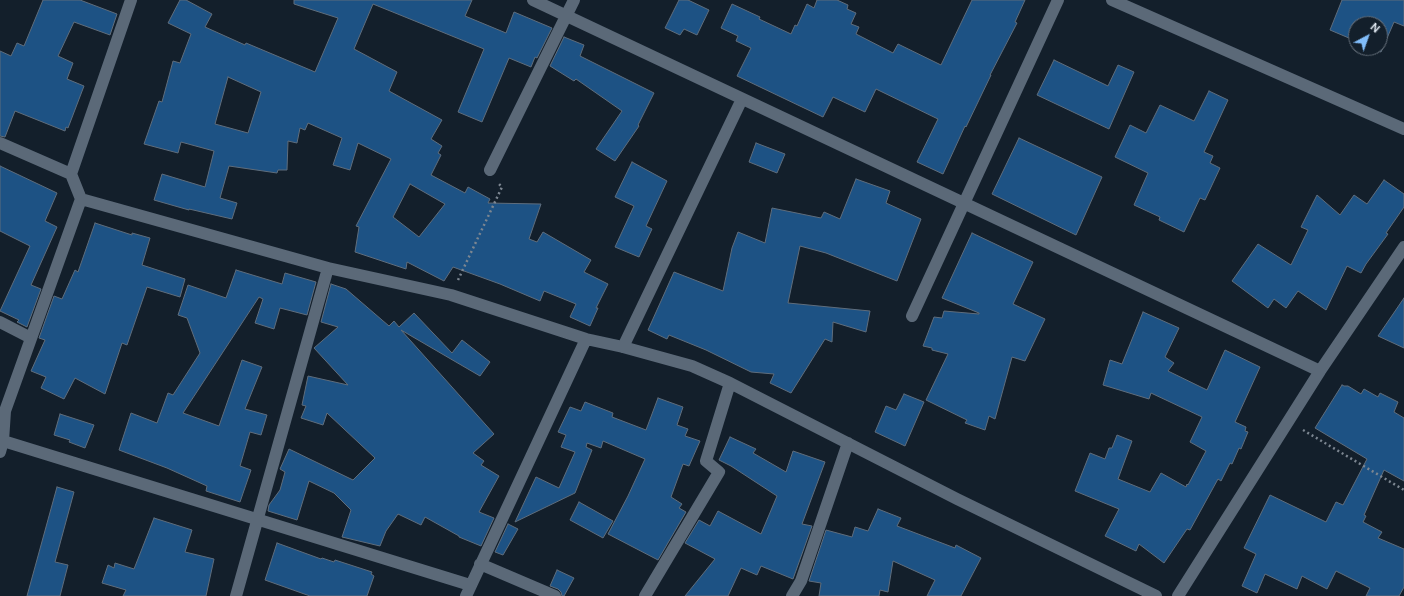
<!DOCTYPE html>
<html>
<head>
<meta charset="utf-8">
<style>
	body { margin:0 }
	#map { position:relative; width:1404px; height:596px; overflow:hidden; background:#131f2b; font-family:"DM Sans",sans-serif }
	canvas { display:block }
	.north { position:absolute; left:1348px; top:16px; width:40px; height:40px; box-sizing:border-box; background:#131f2b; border:1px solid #66707b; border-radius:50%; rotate:41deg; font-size:11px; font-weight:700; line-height:16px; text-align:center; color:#e2eaf3 }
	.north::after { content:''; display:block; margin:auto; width:14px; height:18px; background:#81bdfa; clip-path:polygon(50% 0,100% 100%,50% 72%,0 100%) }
</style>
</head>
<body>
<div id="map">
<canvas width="1404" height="596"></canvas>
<div class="north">N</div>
</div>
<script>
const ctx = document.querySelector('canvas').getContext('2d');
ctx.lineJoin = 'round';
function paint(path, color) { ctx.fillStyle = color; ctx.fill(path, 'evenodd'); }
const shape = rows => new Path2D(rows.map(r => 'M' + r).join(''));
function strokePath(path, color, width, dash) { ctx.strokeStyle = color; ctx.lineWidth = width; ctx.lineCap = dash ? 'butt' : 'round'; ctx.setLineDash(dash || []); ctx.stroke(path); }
const building = shape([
	[43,0,80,0,117,14,110,35,74,22,58,56,73,63,67,79,84,86,68,128,66,127,65,131,15,111,5,137,0,136,0,51,11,56,17,43,24,46,43,0],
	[180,0,186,0,212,14,205,27,245,45,246,43,315,72,338,18,294,4,294,0,472,0,465,16,506,33,514,12,552,28,537,58,535,57,531,67,509,58,482,122,458,112,484,49,373,4,354,49,397,72,389,91,442,120,431,139,442,146,438,153,441,155,431,175,465,193,468,187,490,199,488,203,541,204,529,239,537,242,543,232,591,260,584,272,608,284,596,308,598,308,590,326,570,317,576,304,544,291,540,301,500,284,453,267,444,281,407,262,406,269,355,252,359,227,356,226,391,159,358,143,350,170,333,165,342,138,308,123,305,130,300,128,297,143,288,141,287,170,278,170,277,173,229,166,220,198,237,203,232,219,189,209,189,210,154,200,162,174,205,187,214,151,181,142,178,153,144,144,159,101,162,102,173,61,180,63,191,34,168,23,180,0],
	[228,77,261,92,248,133,215,124,228,77],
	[410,184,445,204,419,237,393,217,410,184],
	[679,0,688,0,709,10,697,35,684,29,680,35,665,28,679,0],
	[817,0,837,0,848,5,847,9,856,13,851,24,859,27,856,34,893,53,898,44,941,65,972,0,1025,0,1015,22,1017,23,990,75,991,75,966,127,965,126,943,174,917,162,938,119,876,89,865,112,833,97,823,117,737,76,751,48,736,41,738,36,721,28,732,4,760,17,759,19,791,34,795,25,797,26,807,4,814,8,817,0],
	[1342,0,1404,0,1404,26,1394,22,1381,52,1372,48,1380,48,1380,24,1356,24,1356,41,1330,30,1342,0],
	[564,37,584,45,580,56,654,93,638,125,639,126,615,161,596,149,622,111,576,79,574,81,550,66,564,37],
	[1054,60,1108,86,1118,65,1134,72,1109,129,1037,95,1054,60],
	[1209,91,1228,100,1204,152,1213,156,1210,163,1220,168,1205,200,1200,198,1184,232,1159,220,1160,217,1134,205,1148,173,1115,157,1130,125,1146,133,1160,105,1194,121,1209,91],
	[1019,138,1102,177,1076,235,992,194,1019,138],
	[756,143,785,154,777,173,749,162,756,143],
	[632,162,667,181,646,226,652,229,639,257,615,247,634,206,615,197,632,162],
	[0,166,57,193,45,221,57,227,31,285,41,289,27,327,17,322,19,320,0,311,30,246,0,231,0,166],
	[856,179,890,191,886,203,921,219,897,281,826,253,800,246,788,303,870,311,866,332,833,322,832,342,825,339,791,393,770,383,774,374,751,372,706,350,669,335,667,339,648,330,674,272,723,291,732,248,738,232,765,243,772,208,821,218,824,212,840,219,856,179],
	[1384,180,1404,194,1404,207,1386,233,1388,234,1366,264,1361,273,1347,266,1326,310,1298,291,1286,308,1274,299,1268,308,1232,281,1258,244,1291,265,1308,230,1301,227,1317,195,1340,215,1354,195,1367,204,1384,180],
	[95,223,132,235,132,233,150,238,142,265,185,279,180,297,147,287,127,345,122,343,105,394,75,378,64,399,41,388,46,377,31,371,45,340,39,338,54,296,62,299,75,270,78,272,95,223],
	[972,233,1033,262,1013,304,1045,319,1025,361,1012,357,995,419,989,416,985,430,965,423,967,420,926,400,948,354,932,350,932,348,923,346,934,317,942,318,944,311,979,314,979,313,942,298,972,233],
	[236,270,282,284,285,273,316,282,307,315,280,308,274,329,255,323,263,299,259,297,183,413,219,426,242,360,262,367,245,409,267,415,261,435,250,432,240,466,251,470,240,502,206,491,207,486,167,468,119,450,131,413,157,423,168,393,173,395,200,353,187,318,178,315,188,285,226,298,236,270],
	[331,284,346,289,389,326,394,321,399,327,414,313,452,353,462,340,490,362,480,376,401,330,494,434,473,453,484,461,481,465,499,476,479,512,494,518,481,546,459,537,459,536,425,517,421,525,398,514,386,531,380,546,342,537,351,510,334,493,309,481,297,520,268,511,269,505,280,490,285,472,280,469,289,449,353,480,375,458,327,413,323,425,301,418,306,406,302,405,308,376,348,385,314,348,338,327,321,322,331,284],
	[1404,298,1404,348,1378,336,1404,298],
	[1143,312,1179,328,1165,357,1174,363,1168,371,1207,390,1225,350,1260,367,1235,422,1246,427,1245,431,1248,432,1241,449,1239,448,1232,464,1230,463,1221,481,1218,479,1190,530,1187,529,1164,563,1139,544,1136,551,1105,536,1119,509,1075,491,1090,453,1105,459,1109,448,1112,448,1117,435,1132,441,1118,479,1150,492,1161,473,1186,487,1187,484,1188,485,1206,451,1190,442,1202,417,1200,416,1151,393,1149,399,1103,385,1110,360,1122,364,1143,312],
	[1342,385,1344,386,1348,386,1361,394,1364,389,1378,397,1380,393,1398,402,1394,412,1404,418,1404,481,1384,470,1364,515,1366,516,1363,522,1382,532,1378,538,1404,549,1404,587,1399,596,1366,596,1370,588,1336,571,1327,589,1302,576,1297,589,1265,574,1257,593,1242,586,1256,554,1244,548,1270,495,1326,522,1336,502,1343,505,1367,459,1315,428,1342,385],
	[904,394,924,402,905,446,875,432,886,406,896,410,904,394],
	[658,398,683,407,677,425,688,429,685,436,700,441,689,466,683,464,671,497,682,504,679,508,686,512,658,560,608,534,628,496,645,459,603,441,601,448,587,443,586,447,592,450,575,493,515,522,536,477,559,488,575,452,561,447,566,435,558,432,570,407,581,411,585,402,613,413,612,417,646,430,658,398],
	[60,414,94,425,85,448,69,442,70,440,54,435,60,414],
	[730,437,756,449,753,453,786,472,793,451,825,462,802,524,812,526,793,579,761,566,757,575,741,568,728,596,685,596,715,559,685,543,699,520,710,526,718,511,761,534,777,496,731,466,719,460,730,437],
	[57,487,74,492,55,562,68,565,60,596,27,596,57,487],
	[579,502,613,521,603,538,570,520,579,502],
	[878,509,901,518,897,526,955,548,956,545,981,558,961,596,927,596,935,580,893,561,888,592,880,590,879,596,819,596,821,583,809,581,826,530,852,537,855,527,868,531,878,509],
	[154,518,192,530,185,552,214,559,206,596,123,596,126,590,102,583,108,565,114,568,115,563,134,569,154,518],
	[508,524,518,529,503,555,495,552,508,524],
	[277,543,321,559,322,558,334,562,335,560,372,572,371,574,374,576,367,596,310,596,265,580,277,543],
	[557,570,574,578,564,596,562,596,561,592,558,589,550,586,557,570]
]);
paint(building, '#1d5284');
strokePath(building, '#5f6d7c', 1);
strokePath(shape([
	[458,280,502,187,499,184],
	[1303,430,1404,490]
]), '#7c8691', 2.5, [2, 3]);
strokePath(shape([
	[533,0,1320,371,1178,596],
	[1112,0,1404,129],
	[0,143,71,174],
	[490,170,574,0],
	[81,199,328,268,451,295,586,339,623,347,692,366,730,383,957,499,1156,596],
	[912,316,1058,0],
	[0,322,31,338],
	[623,347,742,99],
	[1320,371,1404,247],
	[0,440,470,585],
	[0,452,3,441,5,411,81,199,71,174,131,0],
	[480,564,555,596],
	[236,596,328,268],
	[466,596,586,339],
	[645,596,719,472,706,461,730,383],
	[792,596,801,581,848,443]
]), '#5b6978', 12);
</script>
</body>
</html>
